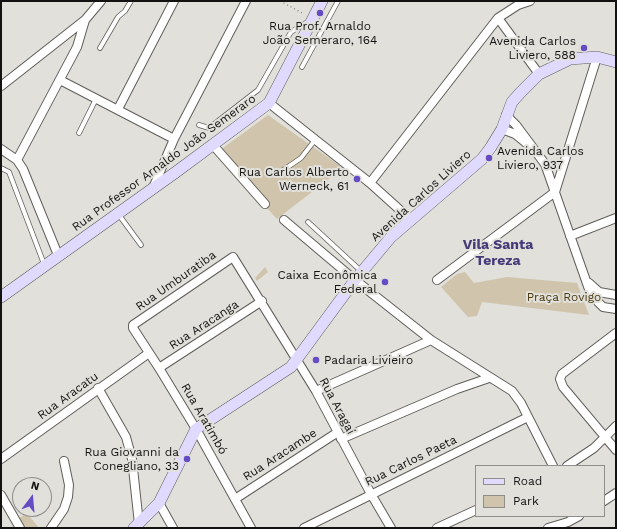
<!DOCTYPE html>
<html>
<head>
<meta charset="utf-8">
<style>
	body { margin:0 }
	#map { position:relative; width:617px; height:529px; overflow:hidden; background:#e1e0db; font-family:"Work Sans",sans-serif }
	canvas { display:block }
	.frame { position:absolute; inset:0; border:2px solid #131211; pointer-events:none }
	.legend { position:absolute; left:475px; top:465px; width:130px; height:52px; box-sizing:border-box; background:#e1e0db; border:1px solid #8f8e8a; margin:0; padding:5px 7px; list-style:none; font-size:12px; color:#131211 }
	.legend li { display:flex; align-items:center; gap:8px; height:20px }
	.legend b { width:20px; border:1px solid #8f8e8a }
	.north { position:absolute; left:12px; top:477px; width:40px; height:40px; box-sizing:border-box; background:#e1e0db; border:1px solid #8f8e8a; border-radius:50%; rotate:16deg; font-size:11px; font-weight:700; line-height:16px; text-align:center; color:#131211 }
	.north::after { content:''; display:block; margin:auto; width:14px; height:18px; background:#654cc5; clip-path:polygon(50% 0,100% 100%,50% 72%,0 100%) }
</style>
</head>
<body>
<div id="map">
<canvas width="617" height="529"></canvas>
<div class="frame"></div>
<ul class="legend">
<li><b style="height:5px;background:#e0dbfe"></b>Road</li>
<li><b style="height:11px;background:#d0c5ac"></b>Park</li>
</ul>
<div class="north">N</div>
</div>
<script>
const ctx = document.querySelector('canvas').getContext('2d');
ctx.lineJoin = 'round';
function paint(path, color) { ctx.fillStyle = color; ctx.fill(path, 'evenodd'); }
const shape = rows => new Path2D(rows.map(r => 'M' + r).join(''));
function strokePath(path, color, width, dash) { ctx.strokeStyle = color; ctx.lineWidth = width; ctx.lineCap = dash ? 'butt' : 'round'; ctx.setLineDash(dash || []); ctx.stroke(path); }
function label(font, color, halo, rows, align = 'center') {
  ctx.font = font + ' "Work Sans",sans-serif'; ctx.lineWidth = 4; ctx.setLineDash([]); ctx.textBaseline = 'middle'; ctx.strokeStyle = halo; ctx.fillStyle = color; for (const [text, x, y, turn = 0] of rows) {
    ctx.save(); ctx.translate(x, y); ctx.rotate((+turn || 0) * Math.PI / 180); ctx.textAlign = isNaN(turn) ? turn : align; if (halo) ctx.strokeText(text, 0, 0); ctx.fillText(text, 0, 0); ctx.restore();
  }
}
paint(shape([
	[268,115,343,168,277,219,216,153],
	[265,267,268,272,257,281,255,278],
	[465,272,474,283,507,277,577,283,589,315,482,302,477,316,468,317,441,287,457,274],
	[27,513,39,528,22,528,16,520]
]), '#d0c5ac');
const lane = shape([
	[100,48,118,17,125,11,131,1],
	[302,67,338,1],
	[199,125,209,128,258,90,291,32,309,21],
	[79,133,96,99],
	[1,168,9,172,44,264],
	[279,173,301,158,315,140],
	[119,215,141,245],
	[308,222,361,271]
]);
const street = shape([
	[498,18,539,74],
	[60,80,174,139],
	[1,86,85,20,101,1],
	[269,103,370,183,411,220],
	[118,109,174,1],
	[506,115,516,125,545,164,591,295,603,307,616,309],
	[502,129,515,134,526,143],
	[213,145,265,204],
	[1,149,17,160,23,169,58,255],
	[17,160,77,47,85,20],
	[370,183,498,18,518,5,530,1],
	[153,188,174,139,246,1],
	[284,220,355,280,431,340,512,391,521,403,553,466],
	[570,236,616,218],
	[437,280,555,192,597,57],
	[589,283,599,292,616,295],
	[616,333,562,374,560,379,563,387,616,450],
	[159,368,262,301],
	[98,388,126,437,132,459,139,524],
	[316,391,431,340],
	[341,439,457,389,489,378],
	[1,459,149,353],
	[567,466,594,448,616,426],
	[1,495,20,528],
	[235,499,338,432],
	[604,501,616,493],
	[159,503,173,528],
	[51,528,64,509,68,497,69,485,64,461],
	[251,528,196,429,159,368,133,328,133,325,233,257,316,391,371,494,391,528],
	[304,528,528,417],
	[437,528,476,510],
	[548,528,568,522,579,516]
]);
const secondary = shape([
	[1,297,176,172,269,103,322,1],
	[134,528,159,503,196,429,291,367,355,280,391,237,482,159,491,147,502,129,512,102,520,93,539,74,570,59,597,57,616,62]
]);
strokePath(lane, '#605e5a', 5.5);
strokePath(street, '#605e5a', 10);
strokePath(secondary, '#605e5a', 12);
strokePath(shape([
	[280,1,304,14]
]), '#8e8d8a', 1.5, [1, 3]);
strokePath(lane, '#fff', 4);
strokePath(street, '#fff', 8);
strokePath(secondary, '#e0dbfe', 11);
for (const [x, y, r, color] of [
	[320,13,4,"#654cc5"],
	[584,48,4,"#654cc5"],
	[489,158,4,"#654cc5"],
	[357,179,4,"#654cc5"],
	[385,282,4,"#654cc5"],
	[316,360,4,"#654cc5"],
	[187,459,4,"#654cc5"]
]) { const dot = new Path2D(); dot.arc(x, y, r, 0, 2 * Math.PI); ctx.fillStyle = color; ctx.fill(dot); strokePath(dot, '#e1e0db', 1.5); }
label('12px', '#131211', '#e1e0db', [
	["Rua Prof. Arnaldo",320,26,"center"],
	["João Semeraro, 164",320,40,"center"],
	["Avenida Carlos",576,41],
	["Liviero, 588",576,55],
	["Avenida Carlos",497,151,"left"],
	["Liviero, 937",497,165,"left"],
	["Rua Carlos Alberto",349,172],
	["Werneck, 61",349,186],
	["Caixa Econômica",377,275],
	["Federal",377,289],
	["Padaria Livieiro",324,360,"left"],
	["Rua Giovanni da",179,452],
	["Conegliano, 33",179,466]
], 'right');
label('12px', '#131211', '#e1e0db', [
	["Rua Professor Arnaldo João Semeraro",164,163,-36],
	["Avenida Carlos Liviero",421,196,-42],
	["Rua Umburatiba",176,281,-35],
	["Rua Aracanga",204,325,-33],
	["Rua Aracatu",68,396,-36],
	["Rua Aragaí",337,406,62],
	["Rua Aratimbó",204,419,60],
	["Rua Aracambe",280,455,-33],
	["Rua Carlos Paeta",411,461,-26]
]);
label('12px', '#4a3a0f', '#e1e0db', [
	["Praça Rovigo",564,297]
]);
label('bold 14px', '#443b78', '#e1e0db', [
	["Vila Santa",498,245],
	["Tereza",498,261]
]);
</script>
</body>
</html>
